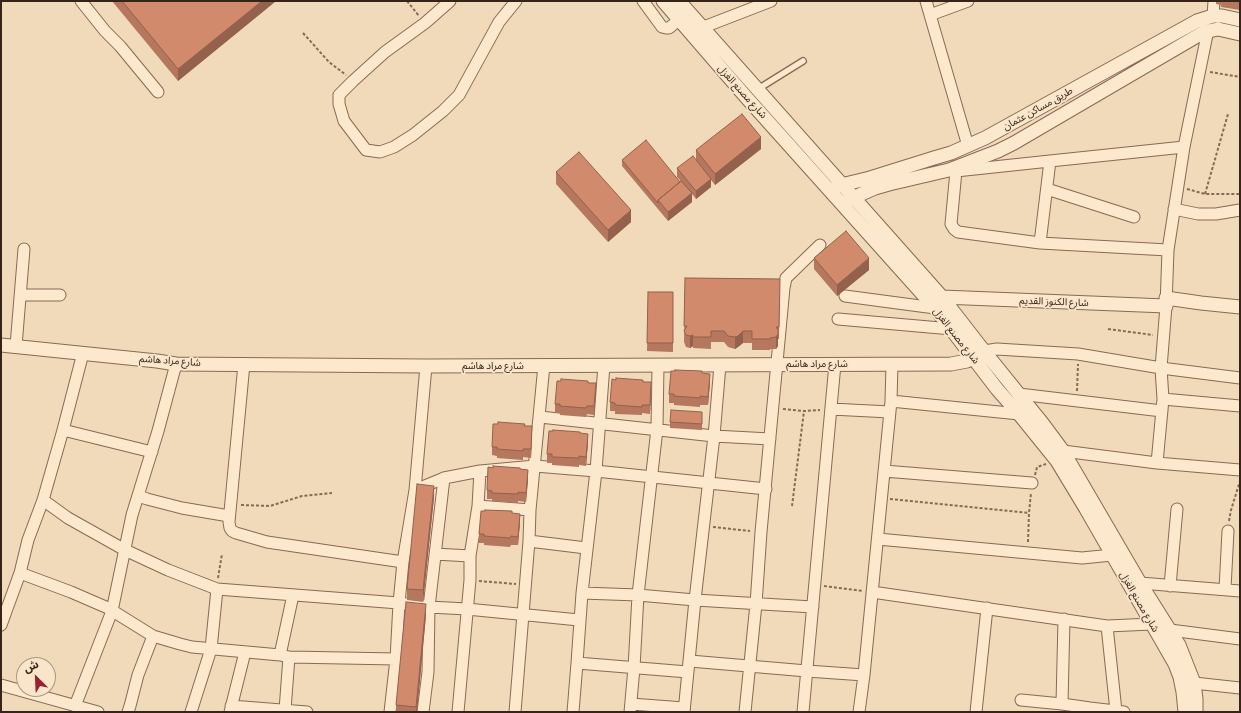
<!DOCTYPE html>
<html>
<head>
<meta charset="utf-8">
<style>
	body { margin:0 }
	#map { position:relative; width:1241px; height:713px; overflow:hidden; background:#f1daba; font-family:Bitter,"Noto Sans Arabic",serif }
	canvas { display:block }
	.frame { position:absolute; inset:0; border:2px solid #362419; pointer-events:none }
	.north { position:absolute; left:16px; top:657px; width:40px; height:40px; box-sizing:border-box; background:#f8e5ca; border:1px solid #aa9883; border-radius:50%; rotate:336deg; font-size:11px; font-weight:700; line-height:16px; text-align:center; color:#362419 }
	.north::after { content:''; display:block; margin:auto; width:14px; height:18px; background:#9c1f2f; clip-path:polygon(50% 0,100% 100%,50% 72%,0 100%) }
</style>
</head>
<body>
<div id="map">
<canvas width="1241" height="713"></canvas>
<div class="frame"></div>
<div class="north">ش</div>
</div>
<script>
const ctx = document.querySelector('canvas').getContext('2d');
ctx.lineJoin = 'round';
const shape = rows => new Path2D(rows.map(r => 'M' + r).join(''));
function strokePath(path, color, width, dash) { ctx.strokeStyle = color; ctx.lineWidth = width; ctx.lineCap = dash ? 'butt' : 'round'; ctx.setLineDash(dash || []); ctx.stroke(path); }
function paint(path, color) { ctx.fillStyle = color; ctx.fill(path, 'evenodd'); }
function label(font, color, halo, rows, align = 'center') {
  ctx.font = font + ' Bitter,"Noto Sans Arabic",serif'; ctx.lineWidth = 3.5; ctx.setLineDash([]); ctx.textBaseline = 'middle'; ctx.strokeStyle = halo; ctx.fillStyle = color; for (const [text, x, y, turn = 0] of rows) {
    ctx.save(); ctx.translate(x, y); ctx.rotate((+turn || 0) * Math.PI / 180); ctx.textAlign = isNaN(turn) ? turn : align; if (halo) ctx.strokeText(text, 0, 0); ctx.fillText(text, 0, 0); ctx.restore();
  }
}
const service = shape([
	[758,89,803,61]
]);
const minor = shape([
	[81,1,105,31,120,46,158,92],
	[450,1,425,23,385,52,353,81,339,95,339,104,344,121,366,150,380,152,394,147,413,135,443,111,459,95,499,22,516,1],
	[643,1,662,27,666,28,669,28,686,14],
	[926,1,968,146],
	[930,15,968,1],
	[1213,16,1214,1],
	[696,30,771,1],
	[1050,161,956,171,951,224,954,229,958,232,1040,243,1168,250],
	[1047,189,1134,217],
	[1174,209,1198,214,1216,214,1240,210],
	[1040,243,1050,161,1184,147],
	[21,295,60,295],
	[845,296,935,308],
	[838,319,952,329],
	[16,346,24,249],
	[984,351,997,349,1078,354,1161,368,1240,378],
	[244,364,229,522,230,528,232,531,236,533,267,542,403,562],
	[1019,394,1162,411],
	[1163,399,1240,406],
	[891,401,892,364],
	[831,409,890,412],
	[540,417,714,436,770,439],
	[63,430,152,452],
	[1063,451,1157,463,1240,470],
	[1157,463,1163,399,1161,368,1166,306,1168,250,1184,147,1208,30],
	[884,471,1032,483],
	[415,490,444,478],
	[139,496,147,499,182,508,229,516],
	[43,500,68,518,125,550,168,570,217,589,399,603,429,607,467,609,579,620],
	[478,506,530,510],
	[878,539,1082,558,1112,555],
	[529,541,586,548],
	[435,554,470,556],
	[20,573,71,592,108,608,153,636,180,644,192,647,280,655,289,657,396,659],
	[1140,583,1240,591],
	[1170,586,1177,509],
	[1225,589,1228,531],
	[872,592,1107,626,1152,624],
	[582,593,638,595,695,600,813,607],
	[1,625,20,573,28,540,43,500,63,430,83,353],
	[1107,626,1116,711],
	[1170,630,1240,639],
	[280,655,293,595],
	[690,661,807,671,864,675],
	[577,663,688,672],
	[1194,683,1240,688],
	[1,685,98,712],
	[1021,700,1062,704,1090,708,1124,712],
	[631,704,684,708],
	[1062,704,1064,619],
	[75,706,112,611,132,515,158,431,176,364],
	[231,706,307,712],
	[285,710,289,657],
	[128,712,130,706,138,675,153,636],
	[191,712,211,649,217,589],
	[230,712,245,652],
	[390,712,396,659,399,603,403,562,415,490,426,366],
	[423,712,428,672,429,607,444,478,480,471,535,466,596,471,766,489],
	[458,712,470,580,470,556,478,506,480,471],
	[515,712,529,541,530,510,544,365],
	[573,712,577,663,582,593,596,471,604,365],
	[630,712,634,668,638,595,657,429,658,365],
	[684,712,695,600,714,436,720,365],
	[745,712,756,604,761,532,784,288,786,278,820,245],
	[803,712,835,364],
	[859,712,864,675,891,401,1019,414],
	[976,712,987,608]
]);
const tertiary = shape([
	[663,1,746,97,935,308,997,389,1019,414,1057,461,1086,509,1175,664,1180,677,1183,692,1185,712],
	[679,1,942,297,984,351,1043,424,1063,451,1140,583,1179,645,1194,683,1196,699,1196,712],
	[837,186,870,178,934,158,951,153,985,138,1197,21,1213,16,1222,16,1240,20],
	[848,200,875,188,889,184,949,170,998,151,1014,143,1204,32,1218,29,1240,34],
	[942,297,1166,306],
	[1166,298,1201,303,1240,307],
	[1,345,157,361,176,364,426,366,951,364,967,361,984,351]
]);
strokePath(service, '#896953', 8);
strokePath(minor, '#896953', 13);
strokePath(tertiary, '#896953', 15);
strokePath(shape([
	[407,1,419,16],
	[303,33,329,62,346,75],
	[1210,72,1240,77],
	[1187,189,1205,194,1240,194],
	[1205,194,1228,114],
	[1108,329,1153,335],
	[1077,391,1078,364],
	[783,409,804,411,820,410],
	[1035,475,1037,467,1046,464],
	[890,499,1029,513],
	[241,505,270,506,302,496,332,493],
	[792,506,804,411],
	[1229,521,1231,510,1240,481],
	[713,527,750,531],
	[1028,542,1029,513,1031,493],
	[218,578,222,554],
	[479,581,516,584],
	[824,586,863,591]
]), '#896953', 2, [3, 2]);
strokePath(service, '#fbe8cd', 5.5);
strokePath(minor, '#fbe8cd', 11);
strokePath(tertiary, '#fbe8cd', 13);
paint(shape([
	[112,1,276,1,178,81],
	[1216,1,1240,1,1240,10,1221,7,1221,5,1216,4],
	[761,149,715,185,711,180,711,187,696,199,692,194,692,202,668,221,622,166,622,160,680,182,681,181,677,177,677,168,696,161,696,150],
	[556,172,631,222,608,242,556,184],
	[814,258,869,270,837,296,814,269],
	[685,278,780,279,779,339,778,339,778,346,776,349,770,349,770,350,752,350,752,343,743,343,738,347,735,349,728,347,724,342,711,342,711,349,693,348,693,346,690,348,686,347,684,342],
	[648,292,673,292,673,352,647,351],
	[702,373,710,382,708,405,700,405,700,407,674,405,674,403,669,403,669,394],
	[643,382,651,391,650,414,642,413,642,415,615,414,615,411,610,411,610,402],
	[588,383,596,392,594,415,587,414,586,417,560,415,560,413,555,412,555,404],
	[702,418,702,430,670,428,670,422],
	[525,426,532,435,531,458,523,457,523,460,497,458,497,456,492,455,492,447],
	[580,433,588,442,586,466,579,465,579,467,552,465,552,463,547,463,547,454],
	[520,469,528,479,526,502,518,501,518,503,492,501,492,499,487,499,487,490],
	[434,497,423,602,407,600,407,589],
	[512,513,520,522,518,545,511,545,510,547,484,545,484,543,479,543,479,534],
	[426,615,417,712,396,712,396,705]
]), '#b5775d');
paint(shape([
	[262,1,276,1,178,81,178,69],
	[761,137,761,149,715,185,715,174],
	[711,179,711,187,696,199,696,191],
	[692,193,692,202,668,221,668,212],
	[631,210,631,222,608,242,608,230],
	[869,258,869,270,837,296,837,285],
	[743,331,743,343,738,347,735,349,735,337],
	[778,334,778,346,776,349,776,337],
	[693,335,693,346,690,348,690,336],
	[710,374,710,382,708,405,708,397],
	[651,382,651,391,650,414,650,405],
	[596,383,596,392,594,415,594,406],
	[532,426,532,435,531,458,531,449],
	[588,434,588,442,586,466,586,457],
	[528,470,528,479,526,502,526,493],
	[434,486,434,497,423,602,423,590],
	[520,514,520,522,518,545,518,537],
	[426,604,426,615,417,712,416,712]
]), '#93614c');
const building = shape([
	[122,1,262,1,178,69,122,1],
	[742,114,761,137,715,174,696,150,742,114],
	[646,140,680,182,658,200,658,203,622,160,646,140],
	[579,152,631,210,608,230,556,172,579,152],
	[693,156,711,179,696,191,677,168,693,156],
	[681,181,692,193,668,212,658,200,681,181],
	[846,231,869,258,837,285,814,258,846,231],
	[685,278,780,279,779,327,776,327,778,330,778,334,776,337,770,338,770,339,752,339,752,331,743,331,738,336,735,337,728,336,724,331,711,331,711,337,693,337,693,335,690,336,686,335,684,331,687,326,684,326,685,278],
	[648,292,673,292,673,343,647,343,648,292],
	[675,370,702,371,702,373,710,374,708,397,700,396,700,398,674,396,674,394,669,394,671,371,675,371,675,370],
	[616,378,643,380,643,382,651,382,650,405,642,405,642,407,615,405,615,403,610,402,612,379,616,380,616,378],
	[561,379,588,381,588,383,596,383,594,406,587,406,586,408,560,406,560,404,555,404,557,381,561,381,561,379],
	[671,410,702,412,702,424,670,422,671,410],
	[498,422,525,424,524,426,532,426,531,449,523,449,523,451,497,449,497,447,492,447,493,424,498,424,498,422],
	[553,430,580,432,580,433,588,434,586,457,579,456,579,458,552,457,552,454,547,454,549,431,553,431,553,430],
	[493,466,520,468,520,469,528,470,526,493,518,492,518,494,492,493,492,491,487,490,488,467,493,468,493,466],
	[417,484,434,486,423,590,407,589,417,484],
	[485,510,512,511,512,513,520,514,518,537,511,536,510,538,484,536,484,534,479,534,481,511,485,511,485,510],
	[406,602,426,604,416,707,396,705,406,602]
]);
paint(building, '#d28a6c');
strokePath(building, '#93614c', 1);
label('10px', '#362419', '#f8e5ca', [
	["شارع مصنع الغزل",742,92,48],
	["طريق مساكن عثمان",1038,109,-29],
	["شارع الكنوز القديم",1054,302,2],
	["شارع مصنع الغزل",956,336,52],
	["شارع مراد هاشم",170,361,4],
	["شارع مراد هاشم",817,364],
	["شارع مراد هاشم",493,366],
	["شارع مصنع الغزل",1139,602,60]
]);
</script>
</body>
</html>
